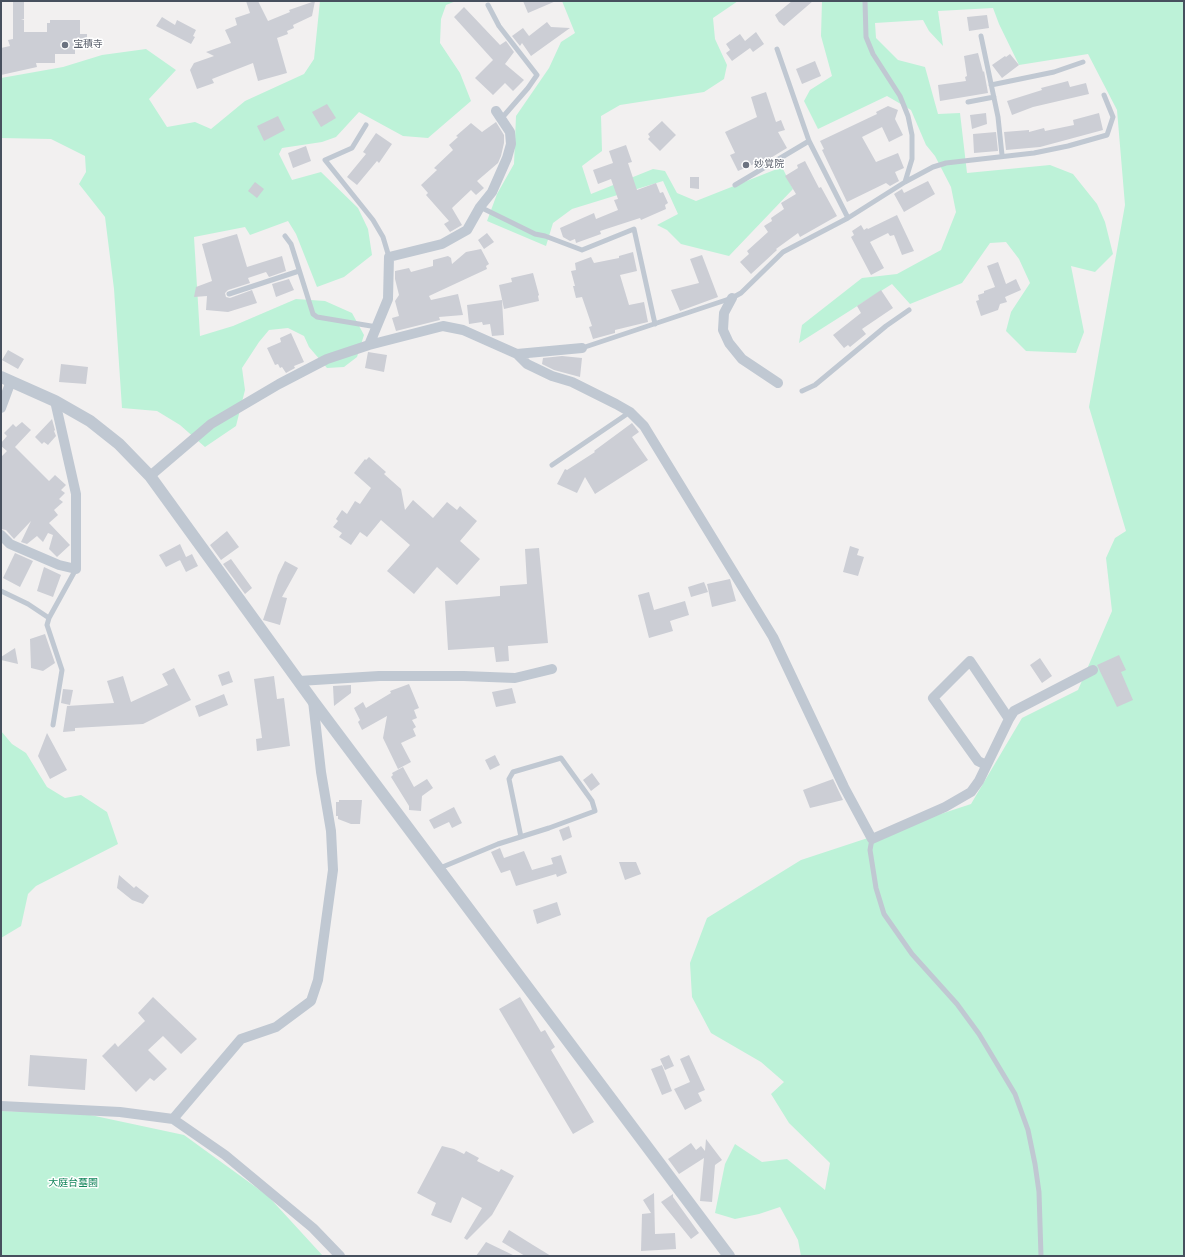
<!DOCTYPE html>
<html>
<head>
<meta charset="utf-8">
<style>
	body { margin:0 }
	#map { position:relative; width:1185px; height:1257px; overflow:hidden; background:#f2f0f0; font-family:"Source Sans 3",sans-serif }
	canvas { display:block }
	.frame { position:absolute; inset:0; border:2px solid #47505e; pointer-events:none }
</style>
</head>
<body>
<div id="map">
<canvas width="1185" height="1257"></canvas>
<div class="frame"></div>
</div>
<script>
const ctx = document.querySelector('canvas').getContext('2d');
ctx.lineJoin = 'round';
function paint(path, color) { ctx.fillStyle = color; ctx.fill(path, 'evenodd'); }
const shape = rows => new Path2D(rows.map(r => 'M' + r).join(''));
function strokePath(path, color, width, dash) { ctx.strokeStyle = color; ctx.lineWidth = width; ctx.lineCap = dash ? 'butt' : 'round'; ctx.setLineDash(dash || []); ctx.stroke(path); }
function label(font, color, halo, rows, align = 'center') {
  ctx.font = font + ' "Source Sans 3","Noto Sans JP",sans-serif'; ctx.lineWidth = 3; ctx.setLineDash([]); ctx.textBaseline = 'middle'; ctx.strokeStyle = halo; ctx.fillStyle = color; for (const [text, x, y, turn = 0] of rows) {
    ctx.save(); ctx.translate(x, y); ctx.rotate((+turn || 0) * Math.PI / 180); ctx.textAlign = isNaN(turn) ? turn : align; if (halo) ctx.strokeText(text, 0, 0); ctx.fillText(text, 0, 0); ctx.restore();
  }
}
paint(shape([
	[320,1,456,1,446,5,441,19,440,43,460,73,471,101,428,138,403,136,359,112,336,137,322,142,282,148,279,154,292,180,321,172,358,208,368,229,372,255,344,277,317,287,296,234,288,221,250,235,245,227,194,237,200,336,233,326,296,299,325,301,352,313,364,335,357,357,344,367,327,368,309,347,304,336,288,328,269,330,259,342,242,368,245,390,236,426,205,447,180,425,157,411,122,408,114,289,105,217,79,184,86,172,85,156,51,139,1,138,1,78,63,67,102,55,146,49,176,70,149,99,167,127,195,122,211,129,245,101,304,74,314,59],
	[562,1,738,1,713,18,715,39,727,65,724,79,704,92,620,105,601,116,602,151,582,166,591,194,653,169,665,171,677,193,696,201,782,167,793,189,729,256,681,244,667,230,657,225,678,214,663,181,572,209,553,223,546,246,487,221,497,194,514,164,516,116,549,68,561,42,575,33],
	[822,1,1184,1,1184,1256,801,1256,798,1240,780,1207,759,1214,735,1219,715,1213,725,1164,735,1144,762,1162,787,1159,825,1190,830,1163,789,1123,771,1094,784,1082,761,1062,711,1033,692,997,690,963,707,918,801,860,971,804,1022,718,1078,690,1112,611,1106,558,1115,538,1126,531,1089,407,1125,205,1117,110,1088,54,1019,65,999,24,993,8,938,11,943,46,929,31,923,20,875,23,876,38,898,60,925,67,938,114,960,113,967,173,1050,165,1073,174,1097,204,1105,222,1113,254,1095,272,1071,266,1084,332,1076,353,1026,351,1006,331,1011,312,1030,283,1019,259,1006,242,990,243,962,283,910,304,892,284,799,343,802,325,862,278,897,274,941,250,956,212,951,187,935,156,926,145,911,110,887,96,818,129,804,101,810,90,832,76,821,36],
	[1,731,12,744,26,753,47,787,65,798,81,795,107,812,118,844,36,886,28,894,21,926,1,938],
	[1,1111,81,1113,184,1135,268,1196,323,1256,1,1256]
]), '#bdf2d8');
paint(shape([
	[13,1,24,1,24,19,21,20,24,20,24,32,47,32,47,23,50,23,50,20,80,20,80,34,87,34,87,49,75,49,75,54,55,54,55,63,36,63,37,67,1,75,1,48,10,46,8,40,13,39],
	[246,1,258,1,268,21,290,12,289,10,315,1,312,16,293,25,294,28,287,31,288,34,277,38,287,73,258,81,253,63,212,79,214,83,197,89,190,70,194,63,214,56,206,52,231,43,225,30,237,25,235,18,250,13],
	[523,1,556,1,528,13],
	[792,1,813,1,784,26,779,22,775,15],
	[464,7,500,45,506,41,514,52,505,64,524,80,513,91,505,83,493,95,475,78,493,60,454,17],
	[987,15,989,28,969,31,967,17],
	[162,17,175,25,177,20,196,30,193,36,195,37,191,44,156,26],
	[547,22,551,27,570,28,531,56,522,43,520,46,512,36,523,28,529,36],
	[756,32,764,44,753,52,750,48,732,61,726,53,730,50,726,44,740,34,745,41],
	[978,53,983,72,984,71,988,93,940,101,938,85,966,81,965,77,967,76,964,56],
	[1010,54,1019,65,1002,78,992,65,1005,56,1006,57],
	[815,61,821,76,802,84,796,69],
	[1068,81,1070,87,1086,83,1089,94,1033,107,1012,115,1007,101,1042,90,1041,88],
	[766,92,776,122,781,120,785,130,778,132,787,148,764,162,763,160,738,171,730,155,735,153,725,132,757,117,751,97],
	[327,104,336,118,321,127,312,112],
	[888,106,898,110,895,119,903,135,889,142,882,127,862,137,876,162,898,153,904,168,895,172,899,181,890,186,886,183,847,202,822,150,824,149,820,141,877,114,876,112],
	[986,113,987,124,972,129,970,115],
	[1099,113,1103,130,1040,147,1006,150,1004,132,1029,130,1029,132,1044,128,1045,131,1074,125,1073,120],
	[278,116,285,130,264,141,257,126],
	[662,121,676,135,660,151,648,139,650,137,648,134],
	[496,122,504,135,504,143,501,156,498,163,477,181,484,188,476,195,471,190,452,208,462,225,450,232,444,224,449,221,426,195,428,193,421,185,437,170,434,168,453,150,449,145,458,137,456,136,471,123,482,132],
	[996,132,998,151,974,153,973,134],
	[376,133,392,144,379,163,377,161,357,185,347,177,366,154,363,152],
	[626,145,632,162,628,163,637,190,656,183,660,193,663,192,668,203,665,205,666,209,641,220,640,218,600,231,601,234,576,243,575,239,570,241,563,237,560,228,594,213,596,219,618,210,614,200,618,199,611,179,598,184,593,170,613,163,609,151],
	[306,146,311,161,293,168,288,153],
	[805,161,819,188,821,187,837,216,800,237,798,233,776,249,777,250,751,274,740,262,749,254,747,251,768,232,764,226,772,221,771,218,784,209,781,203,796,194,785,176,798,168,797,165],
	[690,177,699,177,699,189,690,188],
	[928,181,935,194,904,212,894,194,902,189,904,193],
	[255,182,264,189,257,198,248,191],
	[897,215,914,251,902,255,894,235,890,236,888,233,870,242,884,268,871,275,851,237,854,235,852,231,861,225,864,230,867,228,868,229],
	[487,233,494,242,484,249,478,240],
	[237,234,247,267,282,256,286,271,269,277,266,272,248,278,250,283,228,290,225,293,226,297,230,298,252,290,257,303,228,312,206,310,207,296,194,297,196,287,212,281,202,244],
	[481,249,489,264,486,266,487,269,429,296,431,300,458,294,463,315,439,317,440,320,396,331,392,318,399,316,395,301,399,295,395,279,395,271,409,268,411,272,433,266,433,260,448,256,451,258,452,264,466,252],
	[633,252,637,271,620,275,629,305,644,302,648,322,615,330,615,333,593,339,589,327,592,326,582,297,576,298,573,286,575,286,571,271,576,270,575,263,591,257,594,263,619,258,619,256],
	[702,255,718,297,680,311,671,290,699,283,690,259],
	[998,262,1006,284,1016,279,1021,290,1005,297,1007,302,1000,304,998,310,981,316,976,301,979,300,978,295,984,293,984,291,995,287,987,266],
	[533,273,539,295,538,296,539,301,504,309,499,285,512,282,511,278],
	[289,279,294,290,276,297,272,284],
	[881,290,893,308,862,329,866,334,850,347,848,345,844,348,833,335,861,313,857,306],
	[502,300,504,335,492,336,490,324,483,325,482,322,469,324,467,305],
	[291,333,304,362,294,366,295,368,286,373,282,367,280,368,278,364,275,365,267,348,281,342,280,338],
	[8,350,24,359,18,369,2,360],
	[368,352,387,355,384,372,365,368],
	[562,356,582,358,580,377,554,370,542,364,543,358],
	[61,364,88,367,86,384,59,382],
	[52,419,55,430,54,431,56,436,48,445,44,442,42,444,35,437],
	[22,422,31,430,15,447,49,481,55,475,66,485,61,490,65,493,59,499,63,502,54,510,58,515,49,523,70,545,57,557,49,549,53,535,48,533,43,542,37,536,27,544,21,542,31,521,14,539,6,530,1,529,1,457,7,451,1,446,1,443,7,436,4,433,13,424,16,427],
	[632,423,639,432,632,437,648,460,595,494,585,477,577,493,557,484,565,469,567,470,595,452,594,451],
	[369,457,386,472,384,474,401,489,405,510,413,500,433,518,447,502,457,510,460,506,477,521,460,541,480,559,457,585,437,567,414,594,387,571,410,545,381,520,367,537,360,532,351,545,339,537,342,533,333,527,338,521,336,519,342,510,347,514,355,501,360,504,371,488,354,473,365,459,366,460],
	[227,531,239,547,221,560,210,545],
	[180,544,186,557,166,567,159,555],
	[850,546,859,549,857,555,864,557,858,576,843,572],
	[539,548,548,643,508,646,509,661,496,662,494,647,448,650,445,601,500,596,500,586,527,584,525,549],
	[15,553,33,561,20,587,3,578],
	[192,554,198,566,186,572,180,560],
	[231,559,252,588,245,594,223,564],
	[285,561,298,568,282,597,287,598,280,625,263,620,278,575],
	[44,567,61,575,53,597,37,591],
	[730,579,736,601,712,607,707,584],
	[704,582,708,592,691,597,688,587],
	[649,592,654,610,685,601,689,615,670,621,673,631,649,638,638,595],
	[45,634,55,663,43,671,31,668,30,639],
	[15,648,18,664,1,660,1,657],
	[1119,655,1126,670,1121,672,1133,700,1117,707,1097,665],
	[1040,658,1052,676,1042,683,1030,665],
	[174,668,191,700,143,724,75,728,75,731,63,732,67,706,114,703,107,681,123,676,131,702,168,685,162,674],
	[229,671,233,682,222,686,218,675],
	[274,676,277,699,284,698,290,746,257,751,256,739,262,738,254,679],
	[409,684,419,708,414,710,417,718,412,720,416,727,413,729,416,736,401,743,411,762,398,769,383,738,387,716,362,730,358,722,360,720,354,708,363,702,366,708,391,693,390,691],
	[351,685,351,693,334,706,333,686],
	[512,688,516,703,496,707,492,692],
	[63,689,73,690,70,705,61,703],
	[224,694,228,705,199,717,195,706],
	[47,733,67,770,50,779,38,756],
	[495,755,500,765,490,770,485,760],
	[403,767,414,787,427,779,433,788,422,796,421,811,409,810,409,806,391,777,393,775,392,773],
	[592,773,600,784,591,791,583,780],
	[833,779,843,800,810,808,803,790],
	[339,800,362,800,360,824,351,824,338,819,338,816,336,816,336,802,339,802],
	[454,807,462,823,452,828,449,822,434,829,429,820],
	[569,826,572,837,563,841,559,830],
	[500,848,504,858,524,851,532,870,553,864,551,858,561,855,567,873,557,877,556,874,516,886,510,870,501,873,496,863,491,852],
	[619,862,636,862,641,874,625,880],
	[119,875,134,888,136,886,149,896,143,904,132,900,117,888],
	[557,902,561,915,537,924,533,910],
	[153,997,197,1039,181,1054,163,1036,148,1050,167,1069,154,1081,150,1078,136,1092,102,1056,115,1043,118,1047,145,1021,138,1013],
	[520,997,541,1032,545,1030,555,1047,551,1050,594,1122,573,1134,499,1009],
	[30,1055,87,1059,85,1090,28,1086],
	[669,1055,674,1066,665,1070,660,1059],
	[689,1055,705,1090,698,1093,702,1101,685,1110,674,1089,690,1082,680,1059],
	[662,1065,672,1091,662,1095,651,1069],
	[706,1139,722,1160,715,1165,712,1202,700,1201,704,1158,679,1174,668,1159,691,1143,696,1150,701,1146,705,1151],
	[442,1146,454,1149,464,1154,466,1151,479,1158,477,1161,499,1172,501,1169,514,1176,492,1215,467,1240,464,1238,482,1208,462,1197,451,1223,431,1215,436,1203,417,1193],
	[654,1193,655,1234,675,1233,676,1249,641,1251,642,1214,651,1213,643,1200],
	[673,1194,673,1197,699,1233,691,1239,661,1202],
	[509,1230,533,1245,551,1256,525,1256,502,1242],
	[486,1242,515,1256,476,1256]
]), '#ccced5');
strokePath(shape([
	[488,5,499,26,537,75,528,88,501,119],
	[981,36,998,117,1002,155],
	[777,49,809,141,848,218],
	[991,85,1054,72,1083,62],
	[968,102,994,97],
	[366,125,352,148,325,160,373,220,383,237,389,257],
	[905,182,933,167,946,163,1034,153,1068,146,1107,135,1113,117,1104,95],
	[735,185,809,141],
	[480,207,535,234,545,236,582,250,634,229,655,324],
	[285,236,291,244,313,314,317,317,377,327],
	[229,294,299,271],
	[582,348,732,298,741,293,783,252,848,218,905,182,912,159,912,135,908,116,900,96,873,54,866,37,865,1],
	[802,391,815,385,886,326,909,310],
	[552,465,630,412],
	[1,591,28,604,49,618],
	[53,725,62,670,47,625,49,618,76,569],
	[872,839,870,850,876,888,884,914,912,954,957,1004,979,1034,1015,1094,1028,1130,1035,1164,1039,1192,1041,1256],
	[440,868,498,844,549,828,595,811,592,801,561,758,513,772,509,779,521,837]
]), '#c0c8d2', 5);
strokePath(shape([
	[732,298,724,313,723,330,729,343,742,359,778,383],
	[369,345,388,299,389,257,442,244,467,230,480,207,492,192,507,158,511,144,510,132,496,111],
	[517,354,582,348],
	[1,408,11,381],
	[150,476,211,424,279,384,327,359,369,345,443,326,463,330,517,354,527,364,552,376,572,382,616,404,630,412,644,426,773,637,844,787,872,839,945,807,971,792,979,781,1009,719,1014,711,1093,670],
	[1,535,10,544,59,565,76,569,76,494,55,401],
	[299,681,379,676,464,676,515,678,552,669],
	[986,765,978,761,933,698,970,661,1009,719],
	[1,1106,120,1112,173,1119,225,1155,313,1228,340,1256],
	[173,1119,241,1039,276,1027,311,1001,318,980,333,870,331,831,321,772,313,701]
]), '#c0c8d2', 10);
strokePath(shape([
	[1,377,55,401,90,421,119,444,150,476,313,701,729,1256]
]), '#c0c8d2', 12);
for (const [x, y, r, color] of [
	[65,45,4,"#6b7280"],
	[746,165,4,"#6b7280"]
]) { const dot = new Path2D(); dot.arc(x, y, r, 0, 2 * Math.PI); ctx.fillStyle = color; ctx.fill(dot); strokePath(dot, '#fff', 1.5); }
label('10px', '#5b616d', '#fff', [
	["宝積寺",73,45],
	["妙覚院",754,165]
], 'left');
label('10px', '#12855b', '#fff', [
	["大庭台墓園",73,1184]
]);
</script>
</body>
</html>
